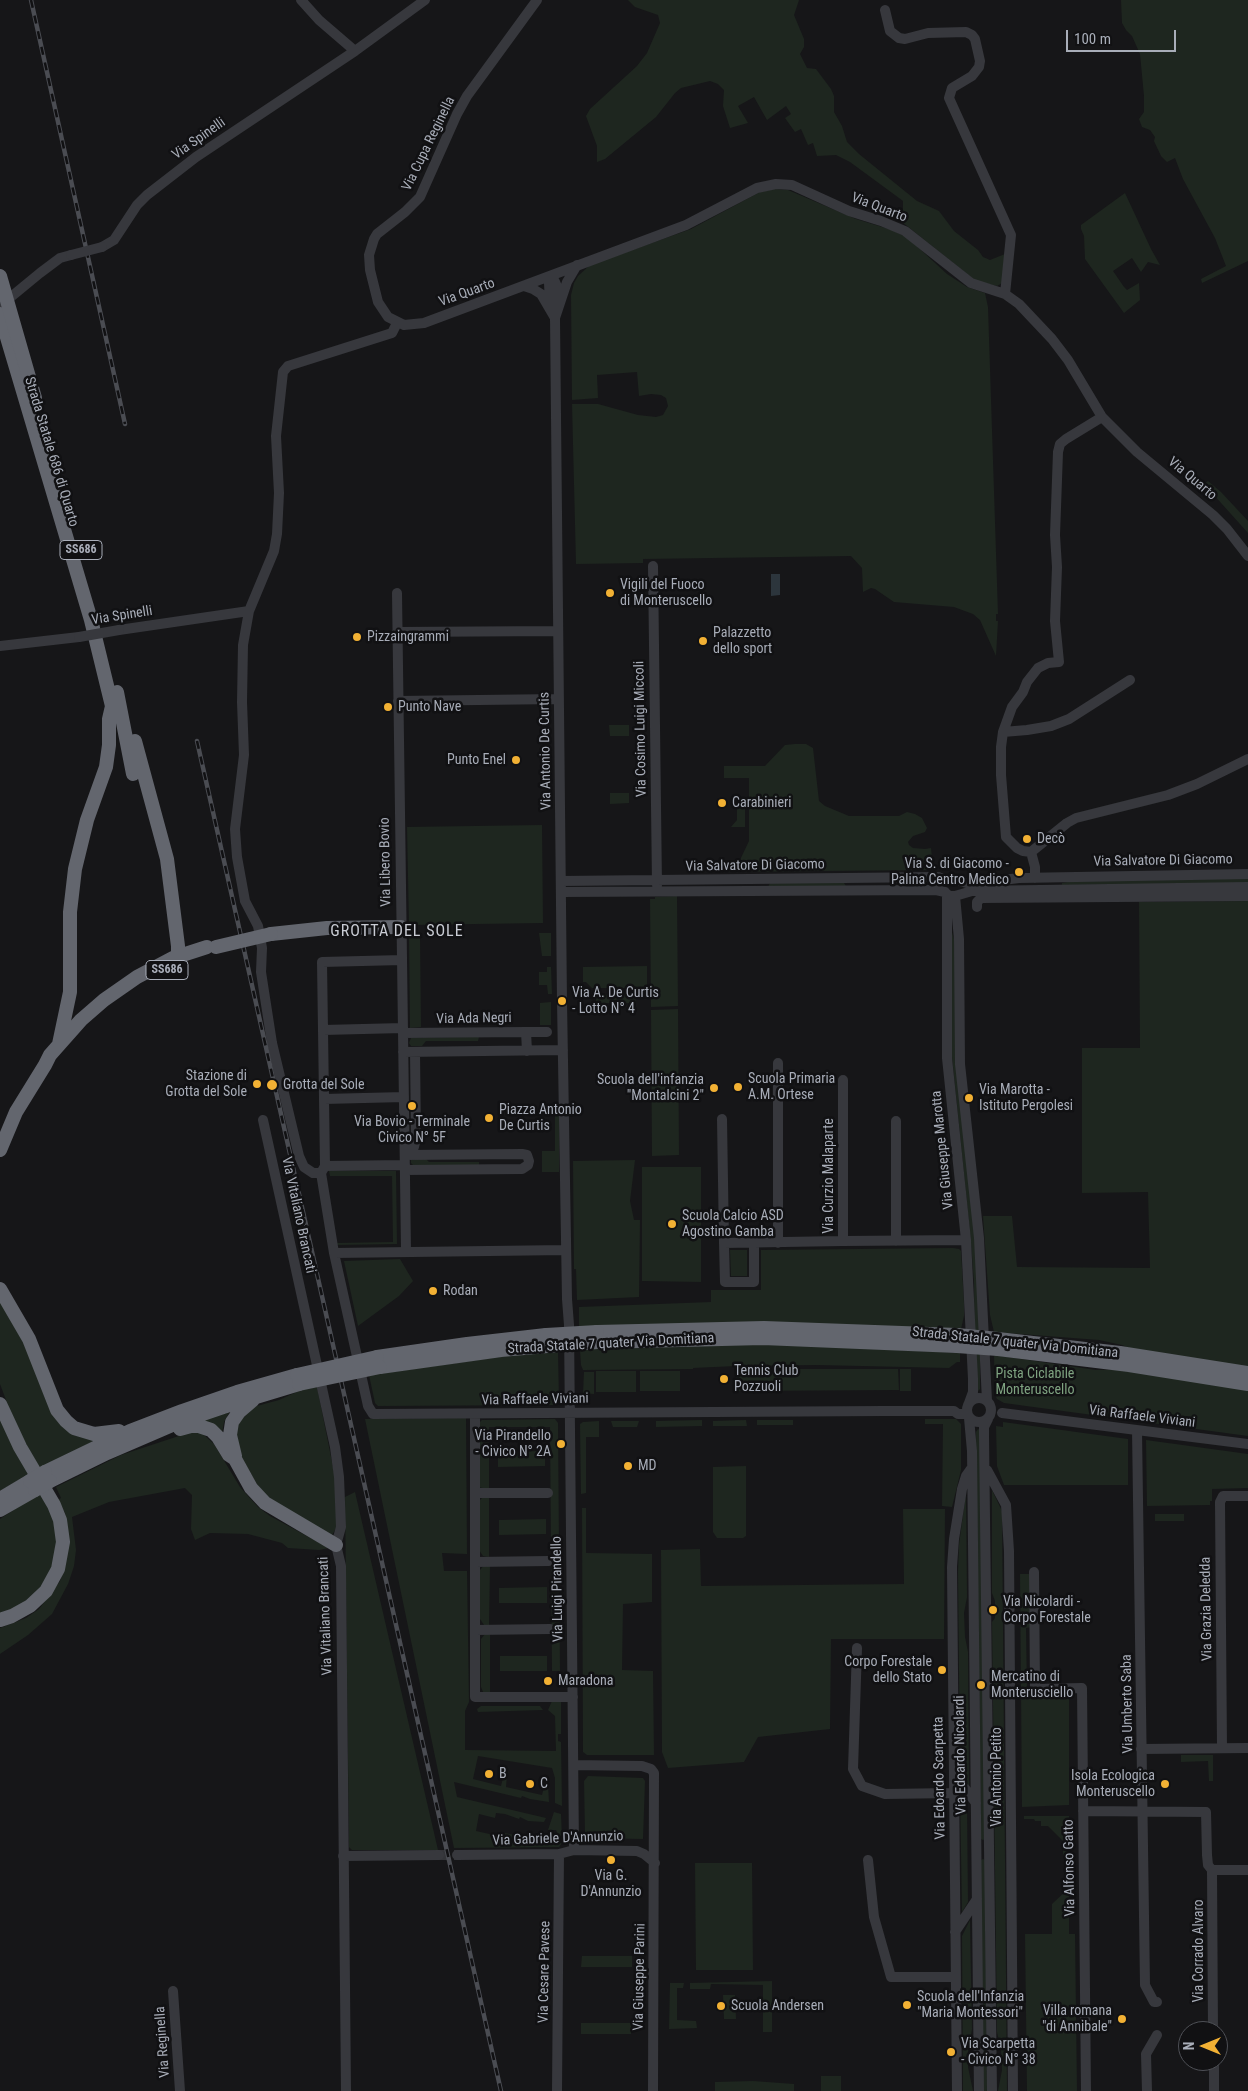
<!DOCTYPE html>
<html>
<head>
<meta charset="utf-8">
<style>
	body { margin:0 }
	#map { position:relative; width:1248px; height:2091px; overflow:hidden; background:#161618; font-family:"Roboto Condensed",sans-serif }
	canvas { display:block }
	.north { position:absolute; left:1178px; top:2021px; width:50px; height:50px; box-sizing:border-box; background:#111113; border:1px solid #4d4f55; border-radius:50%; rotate:270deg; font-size:14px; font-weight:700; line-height:20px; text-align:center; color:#a8adb8 }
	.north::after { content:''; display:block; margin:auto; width:18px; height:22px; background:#f2b134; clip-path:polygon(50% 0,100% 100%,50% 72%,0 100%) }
	.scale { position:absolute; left:1066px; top:30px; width:110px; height:22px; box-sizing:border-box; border:2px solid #a8adb8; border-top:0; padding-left:6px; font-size:15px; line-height:18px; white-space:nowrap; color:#a8adb8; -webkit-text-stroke:4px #111113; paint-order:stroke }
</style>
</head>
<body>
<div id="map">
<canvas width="1248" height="2091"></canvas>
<div class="north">N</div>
<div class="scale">100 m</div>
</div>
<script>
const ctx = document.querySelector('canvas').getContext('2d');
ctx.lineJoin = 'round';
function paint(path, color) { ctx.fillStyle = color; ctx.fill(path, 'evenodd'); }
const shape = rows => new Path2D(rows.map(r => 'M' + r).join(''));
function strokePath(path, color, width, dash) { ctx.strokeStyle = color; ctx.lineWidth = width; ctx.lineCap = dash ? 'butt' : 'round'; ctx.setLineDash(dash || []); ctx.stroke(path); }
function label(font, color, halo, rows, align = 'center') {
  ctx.font = font + ' "Roboto Condensed",sans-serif'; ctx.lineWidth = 5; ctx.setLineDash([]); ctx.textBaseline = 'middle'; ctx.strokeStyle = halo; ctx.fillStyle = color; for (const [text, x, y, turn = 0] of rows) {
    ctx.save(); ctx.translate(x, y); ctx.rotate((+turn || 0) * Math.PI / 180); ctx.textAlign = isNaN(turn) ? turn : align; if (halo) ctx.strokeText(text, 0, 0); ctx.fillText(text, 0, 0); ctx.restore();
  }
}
paint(shape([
	[628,0,799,0,794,15,804,39,804,47,800,54,807,68,816,69,831,89,834,96,834,112,842,126,847,142,859,154,917,201,939,211,954,231,978,250,983,257,990,260,1005,254,1002,283,997,286,976,281,897,218,903,209,903,201,899,198,850,162,836,155,817,156,813,143,808,145,801,129,795,132,785,118,791,114,786,106,767,120,754,97,738,106,748,123,730,128,723,106,724,90,718,84,710,81,681,88,675,93,656,117,605,159,597,162,597,146,586,116,590,109,637,66,647,53,660,23,658,15,635,7],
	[1121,0,1248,0,1248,261,1202,283,1201,279,1226,266,1215,238,1183,179,1175,158,1167,162,1161,156,1154,141,1155,137,1150,130,1142,127,1139,119,1144,112,1144,96,1140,54,1132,36,1126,30,1122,23],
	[774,189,788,190,856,219,892,230,908,238,947,274,967,287,985,293,988,307,998,614,996,614,996,621,998,621,996,656,980,620,973,614,954,607,894,602,875,589,871,588,863,592,862,568,851,556,643,559,643,563,576,564,572,404,598,404,638,415,656,417,663,415,668,406,666,398,661,395,651,394,639,396,637,372,597,375,598,398,572,400,571,295,574,283,578,276,590,265,691,229,760,192],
	[1125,193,1151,249,1160,265,1148,262,1141,272,1132,258,1113,271,1124,287,1127,290,1139,283,1140,300,1124,313,1085,259,1084,236,1081,229,1081,225],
	[1208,481,1221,492,1248,521,1248,533,1204,484],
	[609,725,629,725,629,736,610,736],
	[795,744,806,744,813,748,819,801,825,806,849,816,899,816,907,812,915,814,922,818,927,828,925,832,913,836,908,842,909,845,913,848,925,849,931,848,933,870,711,872,711,862,739,862,749,841,749,778,724,778,724,766,765,766,785,745],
	[610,793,629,793,629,803,610,804],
	[737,803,745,803,745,827,731,827,737,820],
	[542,825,543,923,409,925,407,827],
	[1248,878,1248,883,1062,885,1062,883,1078,880],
	[770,883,844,883,846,886,768,887],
	[677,896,678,1006,651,1007,650,899,655,899,655,897],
	[1248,901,1248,1368,1136,1351,1122,1345,1099,1340,994,1332,990,1315,983,1216,1012,1216,1017,1267,1150,1268,1148,1192,1082,1193,1082,1048,1140,1048,1139,902],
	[951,929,954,939,975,1242,980,1325,980,1389,978,1391,975,1390,974,1283,971,1242,952,1057],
	[539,933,551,933,551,956,542,956],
	[409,935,420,935,421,1027,410,1028],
	[647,966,647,988,592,988,586,982,583,982,583,967],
	[547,967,551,967,552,994,548,994,547,985,539,985,539,972,547,972],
	[636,994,636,1003,596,1003,596,995],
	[551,1002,551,1025,540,1025,540,1003],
	[678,1009,679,1155,652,1156,651,1010],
	[479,1037,478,1041,426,1041,422,1046,411,1046,409,1043,411,1038],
	[555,1105,559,1105,559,1172,542,1172,542,1151,555,1151],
	[424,1157,429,1162,479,1162,479,1165,414,1166,411,1163,411,1160],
	[635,1160,630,1201,634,1220,640,1220,639,1297,577,1300,576,1269,574,1269,573,1161],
	[642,1167,701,1167,701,1282,642,1281],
	[329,1171,396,1171,397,1244,336,1245,336,1243,393,1242,392,1176,330,1176],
	[953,1248,959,1249,961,1251,964,1303,964,1316,961,1329,795,1323,579,1327,579,1307,711,1302,711,1290,761,1290,761,1250],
	[730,1250,747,1250,747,1276,731,1276],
	[400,1259,413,1281,399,1296,358,1326,344,1261],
	[0,1296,18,1327,50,1403,98,1439,40,1469,15,1424,0,1384],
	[772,1344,960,1353,960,1362,957,1362,949,1368,817,1365,736,1366,693,1368,693,1369,583,1370,581,1365,580,1350,625,1347],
	[558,1352,559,1400,555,1405,378,1406,375,1403,369,1375,514,1355],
	[994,1355,1096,1370,1125,1369,1248,1390,1248,1436,1004,1403,997,1399,995,1395],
	[736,1369,898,1369,899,1390,736,1391],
	[900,1369,911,1369,911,1391,900,1391],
	[596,1371,636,1371,636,1392,596,1392],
	[640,1371,680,1371,680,1391,640,1391],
	[584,1372,594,1372,594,1394,583,1393],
	[317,1387,335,1477,337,1527,332,1535,281,1508,261,1491,238,1452,234,1428,253,1407,279,1400,301,1390],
	[230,1411,224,1422,222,1433,203,1420],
	[0,1417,30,1474,0,1491],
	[466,1418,467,1554,442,1553,444,1571,467,1571,469,1702,465,1711,465,1750,556,1751,555,1716,548,1710,552,1701,561,1701,561,1734,558,1734,558,1741,561,1742,562,1806,555,1803,555,1778,552,1768,478,1756,473,1779,501,1786,504,1774,507,1774,506,1787,542,1795,546,1779,548,1779,548,1785,549,1802,530,1799,522,1796,521,1798,454,1782,457,1797,546,1818,544,1822,528,1821,520,1817,519,1819,505,1814,496,1813,495,1818,479,1814,476,1831,503,1837,505,1833,528,1838,545,1836,549,1842,562,1843,559,1847,454,1848,365,1419],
	[555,1419,558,1423,560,1671,552,1671,550,1427,489,1427,489,1490,479,1487,479,1423,482,1420],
	[925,1419,956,1419,961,1424,961,1470,952,1507,942,1506,943,1424,925,1424],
	[702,1420,702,1426,656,1427,656,1421],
	[746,1420,747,1426,713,1426,713,1421],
	[757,1420,793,1420,793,1425,757,1425],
	[599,1421,599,1437,586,1437,586,1493,581,1494,580,1424,583,1422],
	[611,1421,639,1421,637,1427,613,1427],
	[1003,1422,1128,1439,1128,1485,1004,1485,997,1466,996,1426,1003,1427],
	[978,1429,980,1430,985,1839,983,1840,981,1839,976,1432],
	[194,1431,203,1434,214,1444,240,1487,258,1507,270,1516,329,1548,319,1550,288,1548,282,1543,248,1534,210,1533,195,1540,191,1529,192,1495,185,1488,109,1502,72,1517,76,1550,74,1566,68,1584,52,1614,28,1635,0,1654,0,1628,26,1618,39,1609,60,1581,65,1566,68,1529,65,1513,58,1500,61,1498,56,1487,121,1455],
	[1146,1440,1248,1454,1248,1488,1212,1489,1212,1501,1210,1501,1210,1505,1147,1506],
	[545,1451,545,1466,498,1467,498,1452],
	[746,1466,746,1536,743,1538,717,1538,713,1532,713,1467],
	[992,1490,1002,1511,1007,2091,998,2091,1002,2070,1001,2050,997,2032,992,1622,995,1618,995,1601,992,1593],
	[41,1492,52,1512,57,1536,54,1563,44,1584,21,1605,0,1614,0,1519],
	[355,1492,438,1850,352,1850,349,1847,345,1497],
	[966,1492,967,1597,964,1613,965,1637,968,1652,969,1786,960,1769,958,1572,959,1545],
	[484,1496,489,1496,489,1557,483,1556,479,1550,479,1501],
	[582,1508,586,1508,586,1553,652,1554,652,1602,623,1604,622,1670,653,1671,654,1755,587,1755,583,1752],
	[903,1509,945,1509,944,1639,831,1639,830,1729,758,1737,744,1762,668,1768,662,1752,661,1550,700,1549,701,1586,904,1584],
	[1155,1514,1184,1514,1184,1521,1155,1521],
	[546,1519,546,1534,499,1535,499,1520],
	[484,1565,490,1565,489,1626,484,1625,480,1619,480,1570],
	[1020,1574,1031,1574,1031,1627,1026,1628,1027,1692,1031,1692,1031,1695,1069,1694,1069,1805,1022,1807],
	[547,1587,547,1603,499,1603,499,1588],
	[485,1634,490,1634,490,1694,484,1694,481,1687,481,1639],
	[500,1656,547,1656,547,1671,500,1671],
	[481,1706,540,1706,543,1710,478,1712,477,1709],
	[1181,1755,1213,1755,1213,1781,1209,1781,1208,1761,1181,1762],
	[588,1776,643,1778,645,1781,643,1839,587,1838,585,1834,584,1781],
	[960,1793,967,1804,968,1902,962,1912],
	[554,1812,561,1814,562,1838,559,1837,556,1830,548,1830],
	[1024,1816,1069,1816,1069,1862,1063,1856,1063,1841,1048,1826,1041,1826,1041,1821,1035,1821,1034,1819,1024,1819],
	[983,1859,985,1860,987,2091,983,2091,981,1860],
	[695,1863,752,1863,753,1970,696,1970],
	[582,1887,632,1887,632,1898,582,1898],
	[1069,1888,1069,1934,1075,1934,1077,2091,1027,2091,1025,1934,1052,1934,1052,1904],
	[970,1920,972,2029,968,2052,968,2067,973,2091,963,2091,962,1936],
	[582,1956,632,1956,632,1967,581,1967],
	[772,1981,772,2032,763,2032,763,1985,711,1984,710,1989,690,1989,690,1983],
	[670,1983,684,1983,683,1988,677,1988,677,2020,696,2021,697,2028,669,2029],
	[723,1995,735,1995,736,2019,724,2019],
	[581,2023,631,2023,631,2034,581,2034],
	[821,2076,841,2076,841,2091,821,2091],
	[753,2081,794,2084,794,2091,715,2091,715,2082]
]), '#1e261f');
paint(shape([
	[771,574,780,574,780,595,771,596]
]), '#2c353c');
strokePath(shape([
	[439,1855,457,1855]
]), '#333438', 10, [10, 5]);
strokePath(shape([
	[301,0,319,20,355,51],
	[537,0,467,96,457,114,420,197,405,212,377,234,374,239,369,255,370,270,378,302,388,317,404,325,424,323,686,225,757,188,776,184,792,185,849,211,881,221,905,231,971,283,1005,294,1019,304,1052,339,1068,360,1102,417,1137,452,1213,515,1227,529,1248,556],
	[885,10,890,31,899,38,905,39,928,33,966,32,972,35,975,39,980,61,979,67,972,76,952,88,949,98,1011,235,1005,294],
	[102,247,114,240,137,205,147,195,196,157,355,51,425,0],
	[552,275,558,289,558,300],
	[524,286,533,289,541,294,555,318],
	[550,305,549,283,552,275],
	[0,306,40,273,60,258,71,255],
	[653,566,657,885],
	[397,593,406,1251],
	[119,630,249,611],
	[397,632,558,631],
	[0,646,79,637],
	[398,701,559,699],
	[1003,732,1027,730,1051,726,1069,719,1130,680],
	[1031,852,1023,851,1017,848,1006,837,1001,775,1001,747,1003,732,1012,707,1023,692,1027,682,1038,668,1048,663,1059,662,1055,621,1057,567,1055,535,1058,452,1060,444,1066,439,1102,417],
	[1035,878,1035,867,1031,852,1067,823,1076,818,1168,795,1197,784,1248,759],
	[561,881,938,877,948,881],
	[948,881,953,879,970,884,1019,878,1248,874],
	[561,892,936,890,945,892],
	[947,894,947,1058,966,1240,973,1379,973,1392,969,1403],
	[950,896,955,896,972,891,1248,887],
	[955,896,959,939,960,1064,979,1238,987,1401],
	[977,907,977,902,981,898,1248,896],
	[402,960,322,962,325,1166,405,1165],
	[323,1030,403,1028],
	[526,1032,547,1032],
	[403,1033,526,1032,527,1051],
	[403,1052,563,1050],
	[778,1063,778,1243],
	[843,1080,843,1241],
	[324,1099,404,1097],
	[722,1119,724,1243],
	[263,1120,335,1447,339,1477,341,1527,336,1545,341,1566,346,2091],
	[896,1121,896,1241],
	[405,1155,522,1154,527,1155,529,1161,528,1165,522,1169,405,1170],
	[405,1155,414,1147,416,1138,415,1052],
	[325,1166,321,1173,334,1253,368,1406,373,1414,884,1411,954,1411,958,1414,967,1414],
	[321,1173,313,1173,304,1167,299,1156,272,1043,261,972,262,948,258,926,245,901,237,857,235,829,244,755,242,702,243,645,249,611,274,551,277,534,279,493,276,436,283,372,288,366,392,333,397,323],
	[754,1243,754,1282,725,1282,724,1243,843,1241,966,1240],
	[334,1253,566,1250],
	'967 1410a12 12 0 1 1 24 0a12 12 0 1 1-24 0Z',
	[1002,1413,1248,1444],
	[475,1415,475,1697,573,1697],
	[969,1418,972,1451,979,2091],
	[988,1419,984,1427,984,1436,992,2091],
	[1137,1430,1145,1985,1154,2002,1157,2002],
	[987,1470,1006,1505,1009,1551,1013,2091],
	[475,1493,548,1493],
	[475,1562,549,1561],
	[1034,1572,1035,1689,1082,1688,1086,2091],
	[475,1630,550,1629],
	[857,1648,853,1769,862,1786,885,1794,954,1793],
	[1222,1748,1220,1502,1223,1496,1248,1496],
	[1141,1749,1248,1748],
	[574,1765,642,1766,651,1769,654,1773,653,2091],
	[954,1774,976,1803],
	[1083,1811,1206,1812,1207,1855,1208,1865,1212,1870,1213,2031],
	[574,1850,569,1325,567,1299,562,1001,555,318,567,282,577,265],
	[457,1855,559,1854,574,1850,637,1851,644,1854,655,1863],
	[343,1856,439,1855],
	[868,1860,874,1917,891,1977,956,1977],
	[1212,1870,1248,1870],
	[955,1932,977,1899],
	[173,1991,180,2091],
	[1214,2061,1214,2091],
	[557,2091,559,1854],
	[957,2091,952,1567,954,1539,962,1489,966,1476,971,1469],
	[1147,2091,1146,2054,1157,2035]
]), '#37383d', 10);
strokePath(shape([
	[0,314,91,620,112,706,109,719,109,745,106,767,87,820,75,869,70,912,70,992,59,1044],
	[117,692,133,774],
	[135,741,167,859,178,946,178,956,174,963],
	[271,934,327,928,401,927],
	[0,1150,16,1112,45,1065,50,1055,81,1020,104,1000,137,977,173,958,207,947],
	[0,1289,29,1339,57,1410,66,1421,74,1428,94,1434,119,1431],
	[597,1332,764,1328,957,1335],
	[998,1339,1120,1353,1248,1373],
	[597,1342,763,1338,957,1346],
	[998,1349,1129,1365,1248,1384],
	[377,1357,467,1344,546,1335],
	[380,1367,501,1350,547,1346],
	[0,1404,20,1447,54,1505,60,1520,63,1542,58,1569,46,1591,30,1606,12,1616,0,1620],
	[180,1429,191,1426,199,1426,211,1430,218,1437,229,1455,235,1459,251,1488,265,1503,336,1545],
	[235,1456,230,1435,232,1422,239,1412,253,1400],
	[45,1472,130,1431,182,1411,237,1392,297,1375],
	[50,1481,107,1453,179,1422,223,1407,299,1384],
	[0,1499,30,1481],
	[0,1510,35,1490]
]), '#63666e', 14);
const rail = shape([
	[31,0,125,424],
	[197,741,501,2091]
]);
strokePath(rail, '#4a4c52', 4.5);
strokePath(rail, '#111113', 2.5, [8]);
strokePath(shape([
	[71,255,102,247],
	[79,637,119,630]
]), '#37383d', 10);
strokePath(shape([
	[0,276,35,398],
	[216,947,271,934],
	[546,1335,597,1332],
	[957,1335,998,1339],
	[547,1346,597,1342],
	[957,1346,998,1349],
	[297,1375,377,1357],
	[299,1384,380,1367],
	[30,1481,45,1472],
	[35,1490,50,1481]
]), '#63666e', 14);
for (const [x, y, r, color] of [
	[610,593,5,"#f2b134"],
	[357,637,5,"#f2b134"],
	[703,641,5,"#f2b134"],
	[388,707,5,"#f2b134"],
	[516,760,5,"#f2b134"],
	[722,803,5,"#f2b134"],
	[1027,839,5,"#f2b134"],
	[1019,872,5,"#f2b134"],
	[562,1001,5,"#f2b134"],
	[257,1084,5,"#f2b134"],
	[272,1085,6,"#f2b134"],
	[738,1087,5,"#f2b134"],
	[714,1088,5,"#f2b134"],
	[969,1098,5,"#f2b134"],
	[412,1106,5,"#f2b134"],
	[489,1118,5,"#f2b134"],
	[672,1224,5,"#f2b134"],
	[433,1291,5,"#f2b134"],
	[724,1379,5,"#f2b134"],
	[561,1444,5,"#f2b134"],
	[628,1466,5,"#f2b134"],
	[993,1610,5,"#f2b134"],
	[942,1670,5,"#f2b134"],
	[548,1681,5,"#f2b134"],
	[981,1685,5,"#f2b134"],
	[489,1774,5,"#f2b134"],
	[530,1784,5,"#f2b134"],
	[1165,1784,5,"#f2b134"],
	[611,1860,5,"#f2b134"],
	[907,2005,5,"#f2b134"],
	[721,2006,5,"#f2b134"],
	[1122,2019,5,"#f2b134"],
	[951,2052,5,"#f2b134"]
]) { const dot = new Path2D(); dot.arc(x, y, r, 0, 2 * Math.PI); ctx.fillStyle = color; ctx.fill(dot); strokePath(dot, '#111113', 2); }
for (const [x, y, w] of [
	[81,550,42],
	[167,970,42]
]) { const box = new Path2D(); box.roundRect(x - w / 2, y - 9.5, w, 19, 4); ctx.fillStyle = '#111113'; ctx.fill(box); strokePath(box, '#a8adb8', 1); }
label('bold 12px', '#a8adb8', null, [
	["SS686",81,550],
	["SS686",167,970]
]);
label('14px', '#a8adb8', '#111113', [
	["Via Spinelli",199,139,-35],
	["Via Cupa Reginella",429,144,-64],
	["Via Quarto",879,208,21],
	["Via Quarto",467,293,-20],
	["Strada Statale 686 di Quarto",51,452,73],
	["Via Quarto",1192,479,40],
	["Via Spinelli",122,616,-9],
	["Via Cosimo Luigi Miccoli",641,729,-91],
	["Via Antonio De Curtis",546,751,-91],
	["Via Salvatore Di Giacomo",1163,861,-1],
	["Via Libero Bovio",386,862,-91],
	["Via Salvatore Di Giacomo",755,866,-1],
	["Via Ada Negri",474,1019,-1],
	["Via Giuseppe Marotta",943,1150,-96],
	["Via Curzio Malaparte",829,1176,-90],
	["Via Vitaliano Brancati",298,1215,78],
	["Strada Statale 7 quater Via Domitiana",1015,1343,6],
	["Strada Statale 7 quater Via Domitiana",611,1344,-3],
	["Via Raffaele Viviani",535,1400,-1],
	["Via Raffaele Viviani",1142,1417,7],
	["Via Luigi Pirandello",558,1589,-91],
	["Via Grazia Deledda",1207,1609,-91],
	["Via Vitaliano Brancati",326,1616,-92],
	["Via Umberto Saba",1128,1704,-91],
	["Via Edoardo Nicolardi",961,1755,-91],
	["Via Antonio Petito",997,1777,-90],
	["Via Edoardo Scarpetta",940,1778,-91],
	["Via Gabriele D'Annunzio",558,1839,-2],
	["Via Alfonso Gatto",1070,1868,-91],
	["Via Corrado Alvaro",1199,1951,-90],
	["Via Cesare Pavese",545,1972,-89],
	["Via Giuseppe Parini",640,1977,-89],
	["Via Reginella",163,2042,-94]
]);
label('14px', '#a8adb8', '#111113', [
	["Vigili del Fuoco",620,585],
	["di Monteruscello",620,601],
	["Palazzetto",713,633],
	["dello sport",713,649],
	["Pizzaingrammi",367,637],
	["Punto Nave",398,707],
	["Punto Enel",506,760,"right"],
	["Carabinieri",732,803],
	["Decò",1037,839],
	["Via S. di Giacomo -",1009,864,"right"],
	["Palina Centro Medico",1009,880,"right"],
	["Via A. De Curtis",572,993],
	["- Lotto N° 4",572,1009],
	["Stazione di",247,1076,"right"],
	["Grotta del Sole",247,1092,"right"],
	["Scuola Primaria",748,1079],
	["A.M. Ortese",748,1095],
	["Scuola dell'infanzia",704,1080,"right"],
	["\"Montalcini 2\"",704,1096,"right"],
	["Grotta del Sole",283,1085],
	["Via Marotta -",979,1090],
	["Istituto Pergolesi",979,1106],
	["Piazza Antonio",499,1110],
	["De Curtis",499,1126],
	["Via Bovio - Terminale",412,1122,"center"],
	["Civico N° 5F",412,1138,"center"],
	["Scuola Calcio ASD",682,1216],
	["Agostino Gamba",682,1232],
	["Rodan",443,1291],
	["Tennis Club",734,1371],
	["Pozzuoli",734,1387],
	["Via Pirandello",551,1436,"right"],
	["- Civico N° 2A",551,1452,"right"],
	["MD",638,1466],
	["Via Nicolardi -",1003,1602],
	["Corpo Forestale",1003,1618],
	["Corpo Forestale",932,1662,"right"],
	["dello Stato",932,1678,"right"],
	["Mercatino di",991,1677],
	["Monterusciello",991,1693],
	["Maradona",558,1681],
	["B",499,1774],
	["Isola Ecologica",1155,1776,"right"],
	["Monteruscello",1155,1792,"right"],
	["C",540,1784],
	["Via G.",611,1876,"center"],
	["D'Annunzio",611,1892,"center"],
	["Scuola dell'Infanzia",917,1997],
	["\"Maria Montessori\"",917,2013],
	["Scuola Andersen",731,2006],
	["Villa romana",1112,2011,"right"],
	["\"di Annibale\"",1112,2027,"right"],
	["Via Scarpetta",961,2044],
	["- Civico N° 38",961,2060]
], 'left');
label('14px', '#7fa381', '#111113', [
	["Pista Ciclabile",1035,1374],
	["Monteruscello",1035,1390]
]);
ctx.letterSpacing = '1px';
label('16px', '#c9ccd4', '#111113', [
	["GROTTA DEL SOLE",397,932]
]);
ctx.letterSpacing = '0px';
</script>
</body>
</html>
